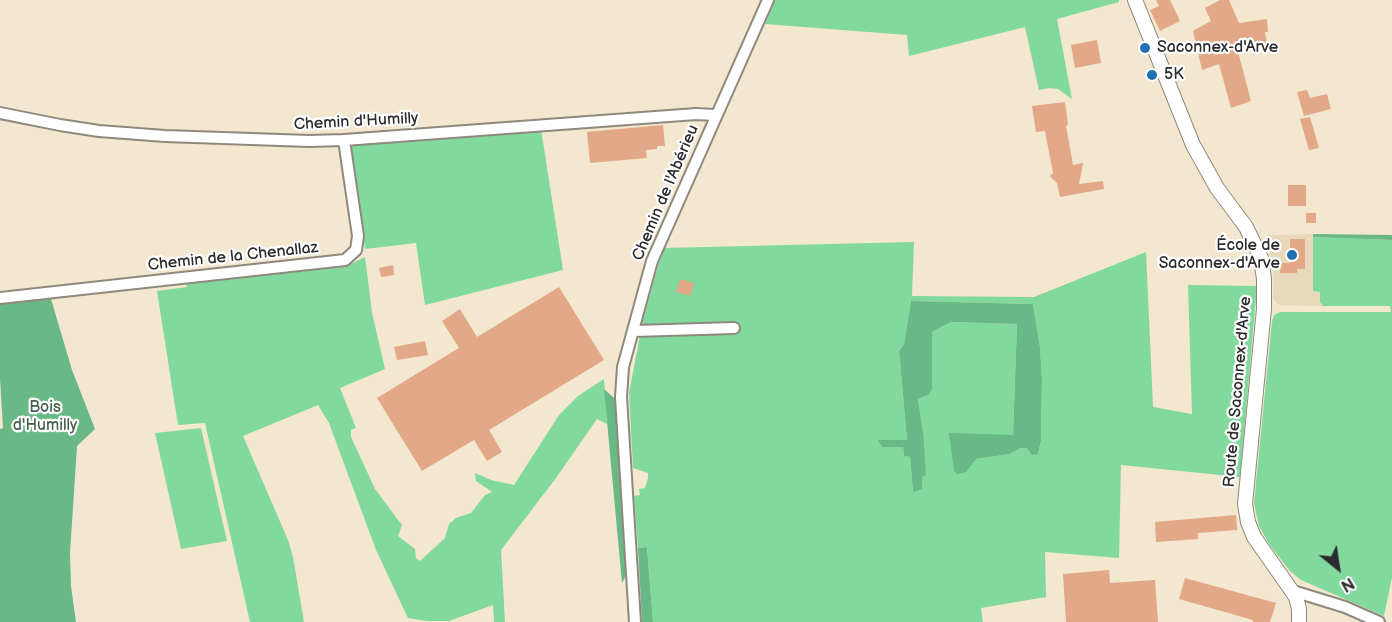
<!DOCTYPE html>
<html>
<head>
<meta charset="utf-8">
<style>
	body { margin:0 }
	#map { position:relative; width:1392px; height:622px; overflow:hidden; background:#f3e7cf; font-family:"Balsamiq Sans",sans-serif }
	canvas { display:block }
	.north { position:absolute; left:1308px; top:538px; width:60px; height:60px; -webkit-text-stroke:4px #fff; paint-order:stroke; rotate:150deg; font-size:16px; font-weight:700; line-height:24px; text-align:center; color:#2b2b2b }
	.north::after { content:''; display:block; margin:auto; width:21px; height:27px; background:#2b2b2b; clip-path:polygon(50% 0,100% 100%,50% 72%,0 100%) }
</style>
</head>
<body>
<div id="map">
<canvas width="1392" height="622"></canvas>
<div class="north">N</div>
</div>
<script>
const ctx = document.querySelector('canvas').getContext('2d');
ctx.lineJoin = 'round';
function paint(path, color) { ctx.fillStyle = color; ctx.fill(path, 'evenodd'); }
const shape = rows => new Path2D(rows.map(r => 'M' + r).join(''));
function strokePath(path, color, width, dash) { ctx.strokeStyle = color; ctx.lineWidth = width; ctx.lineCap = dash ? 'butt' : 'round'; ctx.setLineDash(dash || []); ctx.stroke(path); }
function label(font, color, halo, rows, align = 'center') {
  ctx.font = font + ' "Balsamiq Sans",sans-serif'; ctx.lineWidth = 4.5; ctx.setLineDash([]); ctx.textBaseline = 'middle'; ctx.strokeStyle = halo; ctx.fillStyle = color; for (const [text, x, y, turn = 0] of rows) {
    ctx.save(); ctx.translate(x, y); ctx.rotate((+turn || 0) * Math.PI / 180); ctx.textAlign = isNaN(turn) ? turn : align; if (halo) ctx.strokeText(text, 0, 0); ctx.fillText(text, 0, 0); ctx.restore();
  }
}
paint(shape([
	[1313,234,1313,291,1321,291,1320,302,1323,306,1279,305,1273,298,1274,273,1267,235]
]), '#e8d9ba');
paint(shape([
	[775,0,1119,0,1119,2,1057,19,1072,99,1058,89,1050,88,1039,90,1025,27,909,56,907,35,765,24],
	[541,129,563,270,425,305,416,243,365,249,350,148,355,145],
	[1313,237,1392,240,1392,577,1384,616,1301,580,1290,571,1269,544,1259,526,1254,503,1272,322,1274,315,1280,312,1391,312,1390,306,1323,306,1320,302,1320,292,1313,291],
	[914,242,912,296,1034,297,1146,252,1153,407,1192,414,1188,285,1257,286,1240,477,1121,465,1119,558,1045,552,1046,597,981,608,983,622,653,622,647,547,638,548,634,496,640,495,639,489,645,488,648,478,648,473,633,468,629,393,643,320,663,248],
	[911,301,1033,304,1040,347,1042,380,1041,441,1038,454,1027,448,1020,448,1010,454,976,459,1013,435,1017,324,951,322,932,332,932,389,918,399,923,432,922,477,913,492,910,457,904,456,903,447,879,440,907,440,899,351,904,344],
	[365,257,372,313,385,369,340,388,356,428,351,430,351,437,375,489,402,525,398,536,415,549,416,558,420,561,445,538,449,524,456,518,471,513,485,495,492,492,476,481,475,473,491,480,514,485,559,415,578,396,604,379,607,424,597,419,556,478,501,550,505,622,494,622,493,605,449,621,427,621,408,618,376,550,329,423,318,405,243,436,288,540,293,557,304,622,250,622,205,423,178,425,157,291,187,287,186,283,345,267],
	[201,428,227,541,181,549,155,433]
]), '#81d99e');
paint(shape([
	[1313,234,1392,235,1392,240,1313,237],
	[51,299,72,370,95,429,77,446,70,553,71,586,76,622,0,622,0,429,3,428,0,378,0,302],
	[911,301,1033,304,1040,347,1042,380,1041,441,1038,454,1032,455,1027,448,1020,448,1010,454,976,459,966,472,957,474,954,471,949,433,1013,435,1017,324,951,322,932,332,932,389,929,394,918,399,923,432,926,475,922,477,922,489,913,492,910,457,904,456,903,447,882,447,878,440,907,440,899,351,904,344],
	[604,389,615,399,628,572,622,583],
	[647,547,653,622,642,622,638,548]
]), '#68b985');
paint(shape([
	[1156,0,1170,0,1180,21,1160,31,1150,10,1159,6],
	[1220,0,1229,0,1239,23,1267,19,1268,32,1265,32,1267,43,1237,48,1251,101,1231,108,1219,64,1202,70,1193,31,1211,21,1205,8],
	[1097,40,1101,63,1075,68,1071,45],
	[1307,90,1310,98,1327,94,1331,109,1304,116,1297,92],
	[1065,102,1068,125,1066,126,1073,165,1083,163,1079,184,1103,181,1104,189,1060,197,1057,183,1050,176,1053,173,1045,131,1036,132,1032,106],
	[1310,117,1319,148,1309,150,1300,119],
	[663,125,665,146,657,146,657,149,646,150,647,158,590,163,587,132],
	[1288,185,1306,185,1306,206,1288,206],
	[1306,213,1316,213,1316,223,1306,223],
	[1290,239,1305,239,1305,269,1297,269,1297,273,1280,273,1280,263,1290,263],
	[393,265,394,275,381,277,379,268],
	[680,279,694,283,690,296,676,292],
	[559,287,604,360,489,430,502,452,487,461,474,440,422,471,377,398,459,348,442,321,460,309,477,337],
	[425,341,428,355,397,360,394,347],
	[1236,515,1237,530,1198,533,1198,539,1156,542,1155,522],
	[1109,570,1110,583,1155,580,1158,622,1066,622,1063,574],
	[1185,578,1276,603,1270,622,1253,622,1253,620,1179,599]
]), '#e2a887');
const minor = shape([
	[0,113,60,125,99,131,165,136,309,141,344,140,696,114,715,115],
	[0,298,345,260,356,250,358,236,344,140],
	[634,331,734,328],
	[1293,591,1345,607,1379,622],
	[635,622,621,397,623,367,652,261,768,0]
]);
const tertiary = shape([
	[1135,0,1193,145,1217,188,1246,227,1261,258,1264,279,1264,309,1245,504,1248,522,1254,537,1296,597,1299,609,1299,622]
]);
strokePath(minor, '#8f897d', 14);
strokePath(tertiary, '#8f897d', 16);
strokePath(minor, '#fff', 10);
strokePath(tertiary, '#fff', 14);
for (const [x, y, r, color] of [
	[1145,48,6,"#1f6fb2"],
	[1152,75,6,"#1f6fb2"],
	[1292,255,6,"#1f6fb2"]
]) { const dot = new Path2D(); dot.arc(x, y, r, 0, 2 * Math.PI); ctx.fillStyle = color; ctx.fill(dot); strokePath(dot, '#fff', 2); }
label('16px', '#2b2b2b', '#fff', [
	["Saconnex-d'Arve",1157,48],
	["5K",1164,75],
	["École de",1280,246,"right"],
	["Saconnex-d'Arve",1280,264,"right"]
], 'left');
label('16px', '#2b2b2b', '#fff', [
	["Chemin d'Humilly",356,122,-3],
	["Chemin de l'Abérieu",666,193,-67],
	["Chemin de la Chenallaz",233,257,-6],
	["Route de Saconnex-d'Arve",1238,392,-85]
]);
label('16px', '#455f4e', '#fff', [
	["Bois",45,408],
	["d'Humilly",45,426]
]);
</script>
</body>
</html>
